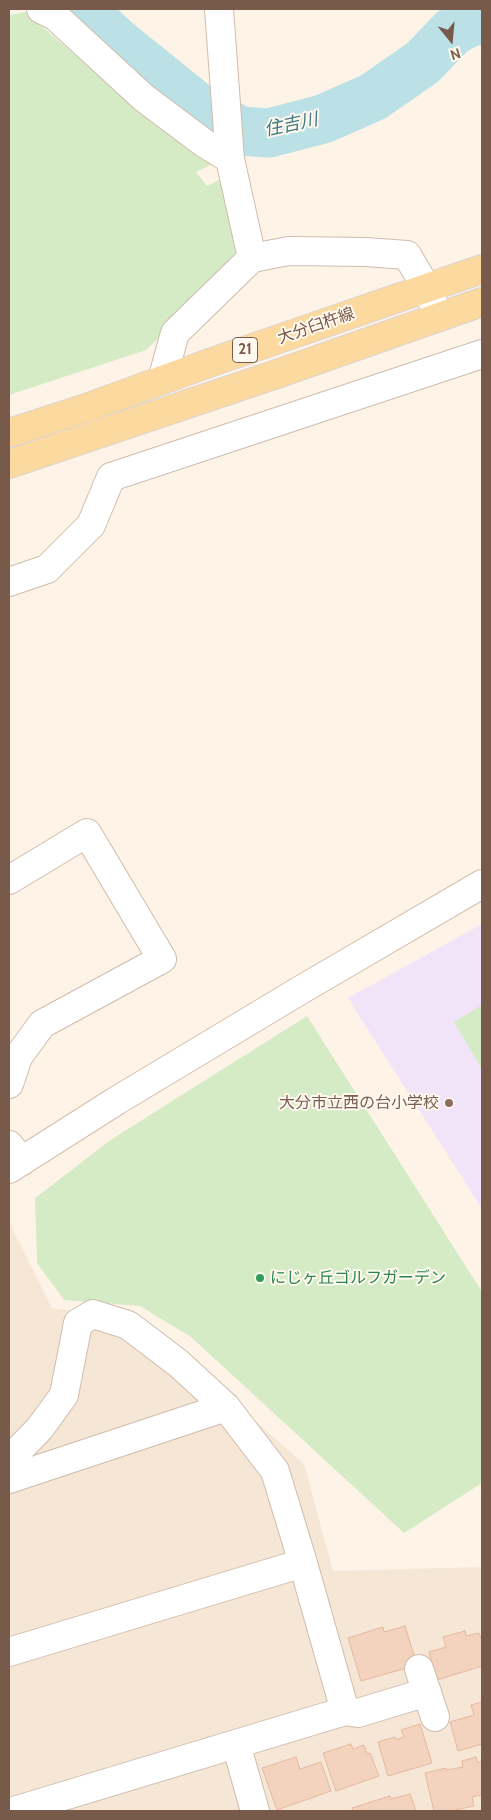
<!DOCTYPE html>
<html>
<head>
<meta charset="utf-8">
<style>
	body { margin:0 }
	#map { position:relative; width:491px; height:1820px; overflow:hidden; background:#fdf4e7; font-family:Cabin,sans-serif }
	canvas { display:block }
	.frame { position:absolute; inset:0; border:10px solid #785a4a; pointer-events:none }
	.north { position:absolute; left:426px; top:15px; width:50px; height:50px; -webkit-text-stroke:4px #fff8ee; paint-order:stroke; rotate:163deg; font-size:14px; font-weight:700; line-height:20px; text-align:center; color:#785a4a }
	.north::after { content:''; display:block; margin:auto; width:18px; height:22px; background:#785a4a; clip-path:polygon(50% 0,100% 100%,50% 72%,0 100%) }
</style>
</head>
<body>
<div id="map">
<canvas width="491" height="1820"></canvas>
<div class="frame"></div>
<div class="north">N</div>
</div>
<script>
const ctx = document.querySelector('canvas').getContext('2d');
ctx.lineJoin = 'round';
function paint(path, color) { ctx.fillStyle = color; ctx.fill(path, 'evenodd'); }
const shape = rows => new Path2D(rows.map(r => 'M' + r).join(''));
function strokePath(path, color, width, dash) { ctx.strokeStyle = color; ctx.lineWidth = width; ctx.lineCap = dash ? 'butt' : 'round'; ctx.setLineDash(dash || []); ctx.stroke(path); }
function label(font, color, halo, rows, align = 'center') {
  ctx.font = font + ' Cabin,"Noto Sans JP",sans-serif'; ctx.lineWidth = 4; ctx.setLineDash([]); ctx.textBaseline = 'middle'; ctx.strokeStyle = halo; ctx.fillStyle = color; for (const [text, x, y, turn = 0] of rows) {
    ctx.save(); ctx.translate(x, y); ctx.rotate((+turn || 0) * Math.PI / 180); ctx.textAlign = isNaN(turn) ? turn : align; if (halo) ctx.strokeText(text, 0, 0); ctx.fillText(text, 0, 0); ctx.restore();
  }
}
paint(shape([
	[9,1221,52,1308,140,1320,304,1464,333,1571,482,1567,482,1811,9,1811]
]), '#f5e6d5');
paint(shape([
	[482,924,482,1209,348,998]
]), '#f1e4f9');
paint(shape([
	[25,12,151,120,212,164,196,172,207,186,225,177,241,251,210,289,146,350,9,395,9,15],
	[482,1005,482,1069,454,1022],
	[307,1016,482,1292,482,1483,404,1533,191,1337,140,1306,64,1300,37,1263,35,1198,112,1139]
]), '#d5ebc5');
strokePath(shape([
	[81,9,117,42,205,113,241,131,269,133,323,119,373,97,422,63,453,31,472,21,482,21]
]), '#bbe1e7', 49);
const building = shape([
	[405,1626,417,1665,361,1681,348,1638,383,1627,384,1632,405,1626],
	[465,1631,466,1636,479,1633,482,1641,482,1666,437,1680,429,1652,446,1647,443,1637,465,1631],
	[482,1702,482,1744,458,1751,450,1722,474,1715,471,1705,482,1702],
	[420,1724,432,1763,388,1776,378,1742,395,1737,396,1740,404,1737,401,1730,420,1724],
	[351,1744,353,1749,364,1745,367,1754,370,1753,379,1776,336,1791,323,1753,351,1744],
	[296,1757,300,1769,321,1762,331,1791,277,1810,262,1768,296,1757],
	[476,1757,478,1763,482,1761,482,1795,472,1797,474,1806,455,1810,456,1811,434,1811,425,1773,446,1768,446,1770,463,1767,462,1761,476,1757],
	[410,1794,416,1811,353,1811,352,1808,390,1796,391,1799,410,1794]
]);
paint(building, '#f3d3be');
strokePath(building, '#e6b99e', 1);
const street = shape([
	[41,9,55,16,144,98,204,143,230,159],
	[219,9,230,159,252,258,289,251,366,252,407,255,427,289,439,317],
	[162,380,175,333,252,258],
	[9,582,47,569,91,525,111,477,482,354],
	[9,880,87,833,162,959,42,1024,18,1057,9,1084],
	[9,1145,22,1161],
	[9,1460,40,1428,64,1395,78,1323,93,1314,128,1325,178,1363,226,1407,275,1471,303,1563,345,1711],
	[9,1479,226,1407],
	[9,1652,303,1563],
	[419,1669,435,1717],
	[236,1744,255,1811],
	[14,1811,345,1711,358,1713,427,1692]
]);
const secondary = shape([
	[9,1169,116,1101,299,991,482,884]
]);
const primary = shape([
	[9,433,86,408,212,362,482,269],
	[9,464,277,374,482,302]
]);
strokePath(street, '#cfbcac', 30);
strokePath(secondary, '#d5beac', 30);
strokePath(primary, '#dcd4d0', 30);
strokePath(street, '#fff', 28);
strokePath(secondary, '#fff', 28);
strokePath(primary, '#fcd99f', 28);
for (const [x, y, r, color] of [
	[449,1103,5,"#8d6e63"],
	[260,1278,5,"#2e9e5b"]
]) { const dot = new Path2D(); dot.arc(x, y, r, 0, 2 * Math.PI); ctx.fillStyle = color; ctx.fill(dot); strokePath(dot, '#fff8ee', 2); }
for (const [x, y, w] of [
	[245,350,25]
]) { const box = new Path2D(); box.roundRect(x - w / 2, y - 12.5, w, 25, 4); ctx.fillStyle = '#fff8ee'; ctx.fill(box); strokePath(box, '#785a4a', 1); }
label('bold 15px', '#785a4a', null, [
	["21",245,350]
]);
label('16px', '#785a4a', '#fff8ee', [
	["大分臼杵線",316,326,-19]
]);
label('16px', '#785e54', '#fff8ee', [
	["大分市立西の台小学校",439,1103]
], 'right');
label('16px', '#27864d', '#fff8ee', [
	["にじヶ丘ゴルフガーデン",270,1278]
], 'left');
label('italic 18px', '#407a84', '#fff8ee', [
	["住吉川",291,125,-12]
]);
</script>
</body>
</html>
